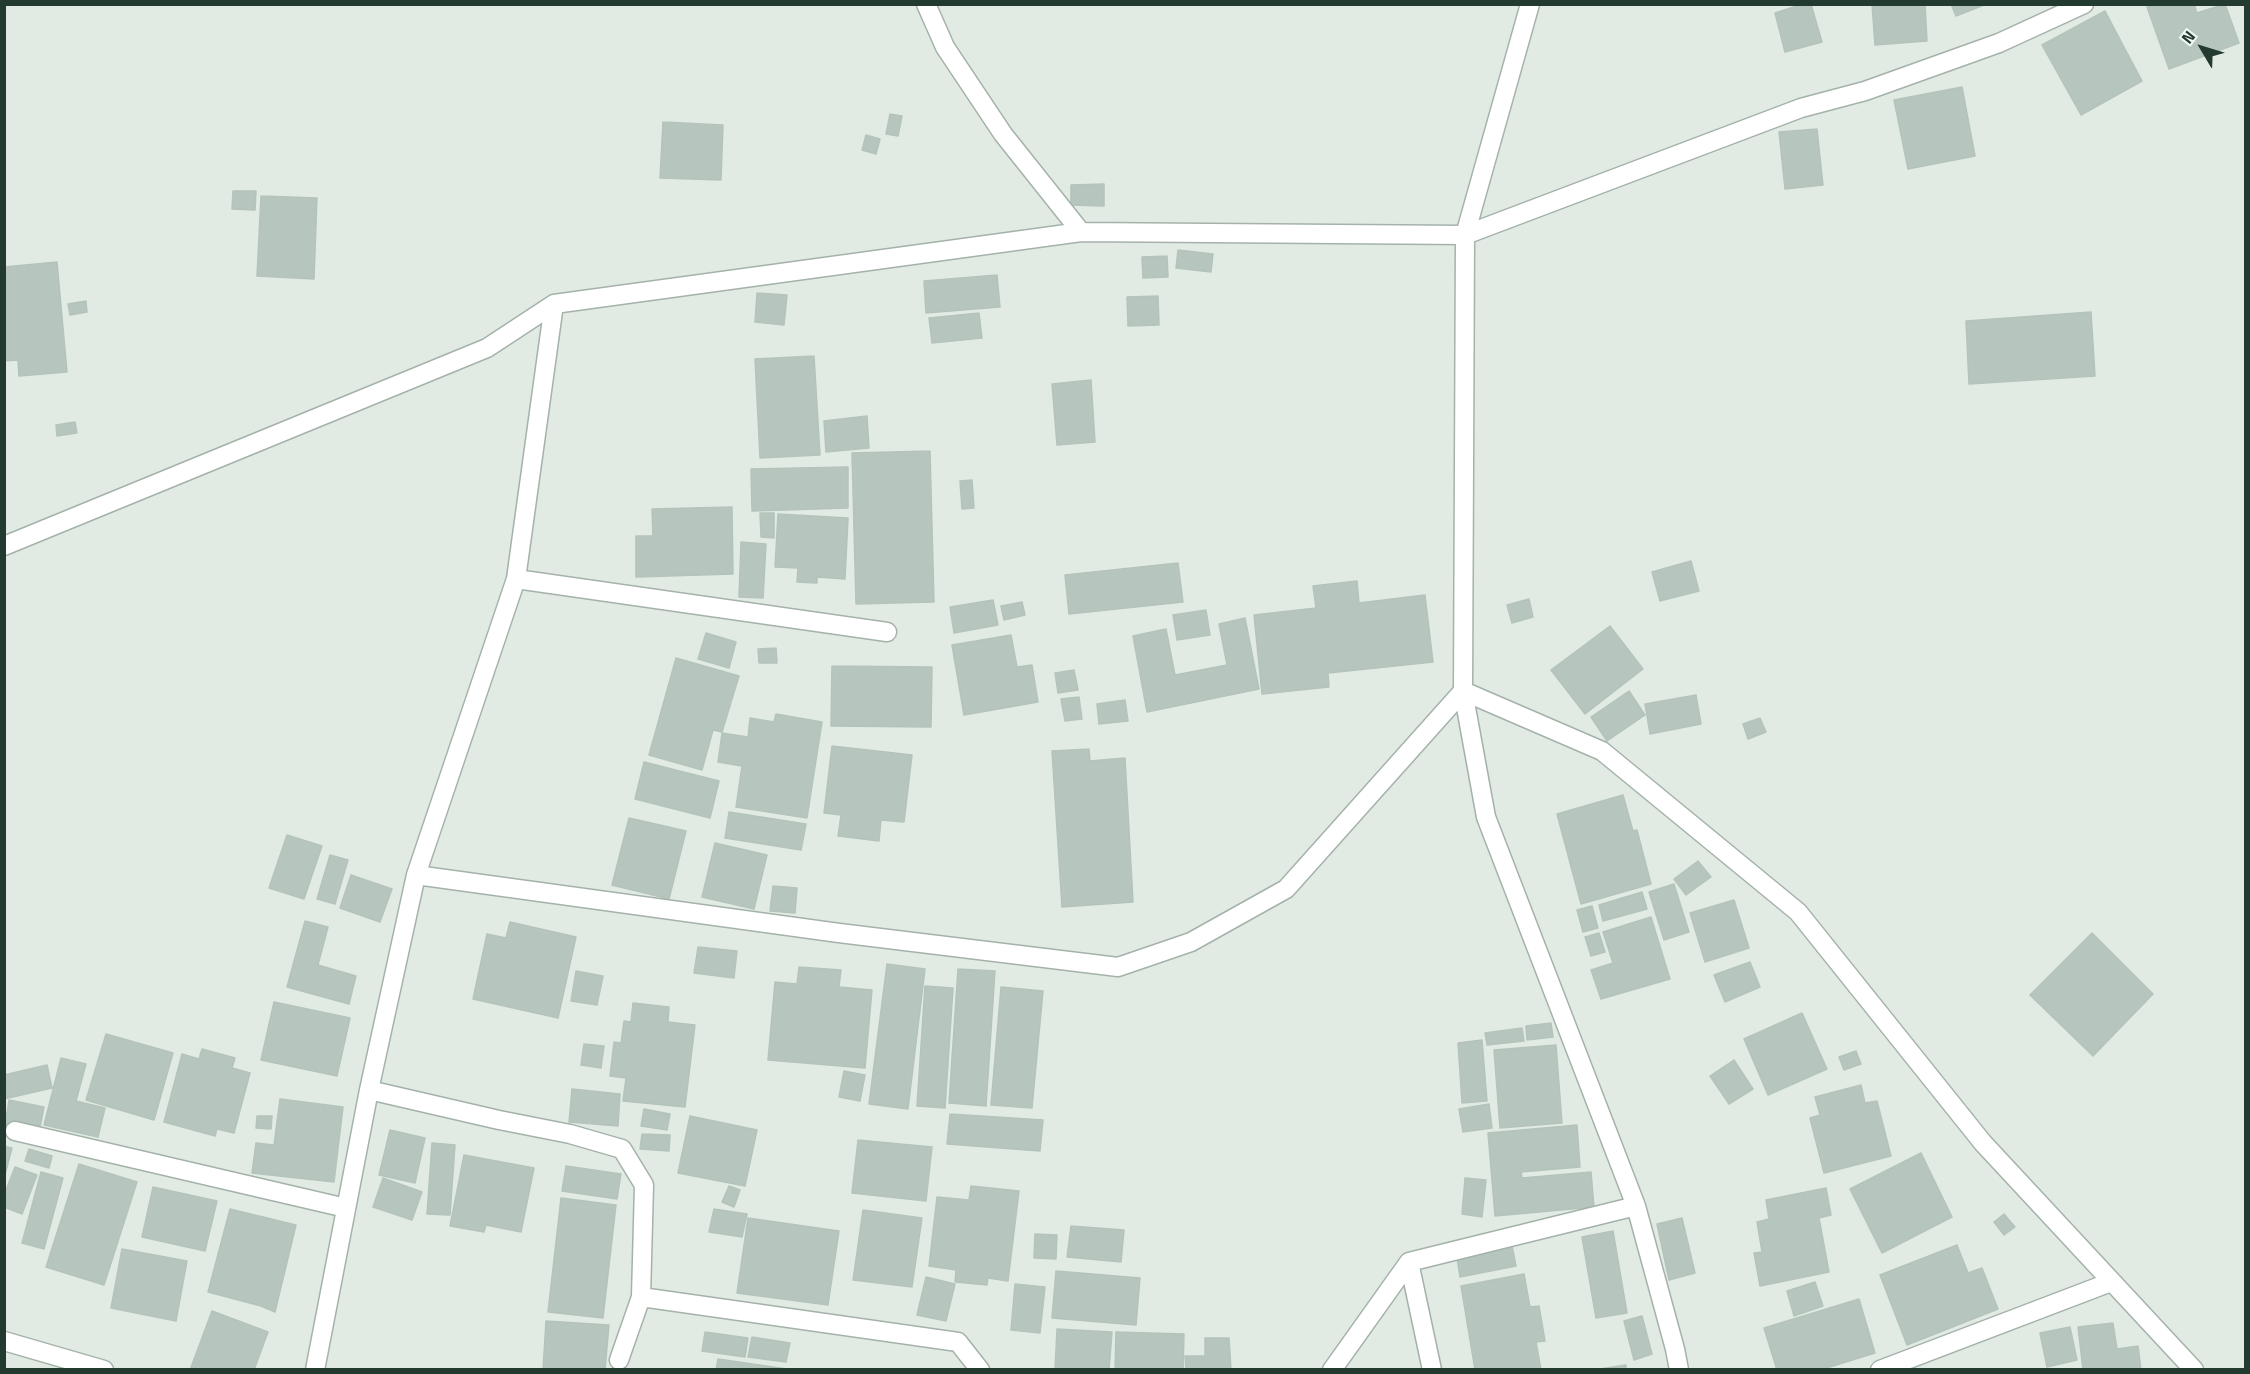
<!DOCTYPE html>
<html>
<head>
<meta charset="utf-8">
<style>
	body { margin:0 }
	#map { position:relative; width:2250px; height:1374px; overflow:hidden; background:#e1ebe4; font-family:"Titillium Web",sans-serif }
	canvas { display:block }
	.frame { position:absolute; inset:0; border:6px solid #223a2f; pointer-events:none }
	.north { position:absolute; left:2172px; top:18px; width:60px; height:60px; -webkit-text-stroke:4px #f1f7f3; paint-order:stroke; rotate:308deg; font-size:16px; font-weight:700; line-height:24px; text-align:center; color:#223a2f }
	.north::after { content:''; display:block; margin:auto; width:21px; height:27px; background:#223a2f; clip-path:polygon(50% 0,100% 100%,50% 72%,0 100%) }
</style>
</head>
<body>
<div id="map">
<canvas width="2250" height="1374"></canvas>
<div class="frame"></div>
<div class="north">N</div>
</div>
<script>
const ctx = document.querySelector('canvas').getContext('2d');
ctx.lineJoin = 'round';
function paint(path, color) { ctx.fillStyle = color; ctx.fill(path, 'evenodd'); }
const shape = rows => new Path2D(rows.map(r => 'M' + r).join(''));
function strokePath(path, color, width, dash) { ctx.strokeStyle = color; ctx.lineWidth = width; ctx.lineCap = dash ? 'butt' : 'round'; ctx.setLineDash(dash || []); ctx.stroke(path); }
const building = shape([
	[1803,4,1811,4,1822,42,1785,52,1775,13,1803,4],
	[1872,4,1925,4,1927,41,1875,45,1872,4],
	[1951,4,1984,4,1984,5,1956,16,1951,4],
	[2154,4,2194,4,2197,13,2225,4,2239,43,2169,69,2147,7,2154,4],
	[2105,11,2142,81,2081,115,2042,45,2105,11],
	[1962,87,1975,156,1908,169,1894,100,1962,87],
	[890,114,902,116,898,136,886,134,890,114],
	[663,122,723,125,721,180,660,178,663,122],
	[1817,129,1823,185,1785,189,1779,132,1817,129],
	[866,135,880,139,876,154,862,150,866,135],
	[1104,184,1104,206,1071,205,1071,185,1104,184],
	[233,191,256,191,255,210,232,209,233,191],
	[261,196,317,198,314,279,257,276,261,196],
	[1178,250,1213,254,1211,272,1176,268,1178,250],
	[1167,256,1168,277,1143,278,1142,257,1167,256],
	[57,262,67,372,19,376,18,360,4,361,4,267,57,262],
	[997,275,1000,307,926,313,924,281,997,275],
	[757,293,787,295,784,325,755,322,757,293],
	[1158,296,1159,325,1128,326,1127,297,1158,296],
	[86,301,87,312,70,315,68,304,86,301],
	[2091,312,2095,376,1969,384,1966,321,2091,312],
	[979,313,982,338,932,343,929,318,979,313],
	[814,356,820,455,760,458,755,359,814,356],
	[1091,380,1095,442,1057,445,1052,384,1091,380],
	[867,416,869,448,826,452,824,421,867,416],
	[75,422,77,433,57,436,56,425,75,422],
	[930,451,934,602,856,604,852,453,930,451],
	[848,467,848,508,752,511,751,469,848,467],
	[972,480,974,508,962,509,960,481,972,480],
	[732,507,733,574,636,577,636,536,653,536,652,509,732,507],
	[760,513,774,513,774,538,761,537,760,513],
	[778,514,848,518,845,579,817,577,817,583,797,582,798,568,775,567,778,514],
	[741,542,766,544,763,598,739,597,741,542],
	[1691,561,1699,591,1660,601,1652,572,1691,561],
	[1178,563,1183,602,1069,614,1065,575,1178,563],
	[1357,581,1359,603,1425,595,1433,662,1328,673,1329,687,1262,694,1254,615,1316,608,1313,586,1357,581],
	[1529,599,1533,617,1512,623,1507,605,1529,599],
	[993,600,998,625,954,633,950,607,993,600],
	[1022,602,1025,615,1004,620,1001,606,1022,602],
	[1206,610,1210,635,1177,640,1173,615,1206,610],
	[1245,618,1259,689,1147,712,1133,636,1166,629,1175,675,1227,665,1219,624,1245,618],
	[1610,626,1643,669,1585,714,1551,670,1610,626],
	[706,633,736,642,729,668,698,659,706,633],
	[1011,635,1017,667,1032,665,1038,702,964,715,952,645,1011,635],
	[776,648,777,663,759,663,758,649,776,648],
	[676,658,739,676,722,732,713,730,702,770,649,755,676,658],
	[832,666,932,667,931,727,831,726,832,666],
	[1074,670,1078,690,1058,693,1055,673,1074,670],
	[1629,691,1645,715,1607,741,1591,717,1629,691],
	[1696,695,1701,724,1650,734,1645,704,1696,695],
	[1079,697,1082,719,1065,721,1061,699,1079,697],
	[1125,700,1128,721,1099,724,1097,704,1125,700],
	[776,714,822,722,807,818,736,807,742,766,718,762,722,733,748,737,750,718,774,722,776,714],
	[1760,718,1766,732,1748,739,1743,724,1760,718],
	[832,746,912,755,904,822,881,820,879,841,838,836,841,815,824,813,832,746],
	[1089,749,1090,761,1125,758,1133,902,1062,907,1052,751,1089,749],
	[644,762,719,781,710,818,635,799,644,762],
	[1623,795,1633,831,1637,830,1651,884,1581,904,1557,814,1623,795],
	[729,812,806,824,801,850,725,838,729,812],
	[629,818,686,831,669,899,612,885,629,818],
	[287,835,322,846,304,899,269,888,287,835],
	[715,843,767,855,754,909,702,897,715,843],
	[330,855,348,860,335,904,317,899,330,855],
	[1698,861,1711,877,1686,895,1674,879,1698,861],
	[351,875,392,889,380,922,340,908,351,875],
	[1674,884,1689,932,1664,940,1649,892,1674,884],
	[773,886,797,888,795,913,770,911,773,886],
	[1642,892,1647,909,1603,921,1599,905,1642,892],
	[1734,900,1749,948,1705,962,1690,913,1734,900],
	[1592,906,1598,928,1583,932,1577,910,1592,906],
	[1651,917,1670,979,1601,999,1591,970,1613,963,1603,932,1651,917],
	[305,921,328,927,318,965,356,976,349,1004,287,987,305,921],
	[510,922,576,937,558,1018,473,999,487,934,506,938,510,922],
	[1599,933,1605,952,1591,956,1585,937,1599,933],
	[2092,933,2153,994,2093,1056,2030,995,2092,933],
	[698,947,737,951,734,978,694,973,698,947],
	[1750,962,1760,987,1725,1002,1714,975,1750,962],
	[887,964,925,969,908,1109,869,1104,887,964],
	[799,967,841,970,839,987,872,990,865,1068,768,1060,775,982,797,984,799,967],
	[958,969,995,971,986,1106,949,1103,958,969],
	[576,971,603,976,597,1005,571,1001,576,971],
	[925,986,953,988,945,1108,917,1106,925,986],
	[1001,987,1043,991,1032,1108,991,1105,1001,987],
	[274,1002,350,1018,337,1076,261,1060,274,1002],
	[633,1003,669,1007,668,1022,695,1025,685,1107,623,1101,626,1078,610,1076,614,1042,621,1043,624,1021,631,1022,633,1003],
	[1802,1013,1827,1069,1768,1095,1744,1039,1802,1013],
	[1551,1023,1553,1037,1527,1040,1526,1026,1551,1023],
	[1522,1028,1524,1041,1487,1045,1485,1033,1522,1028],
	[106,1034,173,1053,154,1120,86,1100,106,1034],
	[1482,1040,1487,1101,1462,1103,1458,1043,1482,1040],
	[584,1044,604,1046,601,1068,581,1065,584,1044],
	[1556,1045,1562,1123,1500,1128,1494,1050,1556,1045],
	[202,1049,235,1058,232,1068,250,1073,234,1133,217,1129,215,1136,164,1122,182,1054,199,1059,202,1049],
	[1856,1051,1861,1064,1844,1070,1839,1057,1856,1051],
	[61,1058,86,1064,76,1101,105,1108,98,1137,44,1125,61,1058],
	[1734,1060,1753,1089,1729,1104,1710,1076,1734,1060],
	[47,1065,52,1088,4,1099,4,1075,47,1065],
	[844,1071,865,1075,860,1101,839,1097,844,1071],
	[1861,1085,1865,1103,1877,1101,1891,1156,1824,1173,1810,1118,1820,1115,1815,1097,1861,1085],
	[572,1089,620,1094,618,1126,569,1122,572,1089],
	[280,1099,343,1107,334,1182,252,1173,256,1143,274,1145,280,1099],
	[9,1100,44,1107,39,1132,5,1125,9,1100],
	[1489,1104,1492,1128,1463,1132,1459,1109,1489,1104],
	[644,1109,670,1114,667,1130,641,1126,644,1109],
	[950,1114,1043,1120,1040,1151,947,1144,950,1114],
	[257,1116,272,1116,271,1129,256,1128,257,1116],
	[690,1116,757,1130,745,1186,678,1173,690,1116],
	[1577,1125,1580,1167,1521,1172,1522,1178,1591,1172,1594,1207,1495,1216,1488,1133,1577,1125],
	[390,1130,425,1138,415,1183,379,1175,390,1130],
	[642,1134,670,1135,669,1151,640,1149,642,1134],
	[858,1140,932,1147,926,1201,852,1193,858,1140],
	[432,1143,455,1145,450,1215,427,1214,432,1143],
	[4,1146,12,1148,4,1179,4,1146],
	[29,1149,52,1156,49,1168,25,1161,29,1149],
	[1921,1153,1952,1217,1882,1253,1850,1189,1921,1153],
	[464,1155,534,1168,521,1232,486,1225,484,1232,450,1226,464,1155],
	[79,1164,137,1182,104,1285,46,1267,79,1164],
	[566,1166,621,1174,617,1199,562,1191,566,1166],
	[15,1167,37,1175,22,1214,4,1207,4,1195,15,1167],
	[41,1172,63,1178,44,1249,22,1243,41,1172],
	[383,1178,422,1192,412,1220,373,1207,383,1178],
	[1465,1178,1486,1180,1482,1217,1462,1214,1465,1178],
	[729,1186,740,1190,734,1207,722,1202,729,1186],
	[971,1186,1019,1191,1008,1281,988,1278,987,1285,955,1282,956,1270,929,1266,937,1197,969,1200,971,1186],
	[153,1187,217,1201,205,1251,142,1237,153,1187],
	[1826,1188,1831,1215,1819,1218,1829,1272,1760,1286,1754,1253,1762,1252,1757,1222,1769,1219,1766,1200,1826,1188],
	[561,1198,616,1205,603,1318,548,1312,561,1198],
	[230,1209,296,1225,275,1312,261,1306,208,1292,230,1209],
	[714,1209,747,1214,742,1237,709,1232,714,1209],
	[863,1210,922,1218,912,1287,853,1280,863,1210],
	[2004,1214,2015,1227,2004,1235,1994,1222,2004,1214],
	[748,1218,839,1231,828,1305,737,1293,748,1218],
	[1682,1218,1695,1273,1669,1280,1657,1224,1682,1218],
	[1071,1226,1124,1230,1121,1262,1067,1257,1071,1226],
	[1613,1231,1627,1313,1596,1318,1582,1237,1613,1231],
	[1035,1234,1057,1235,1056,1259,1034,1258,1035,1234],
	[1957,1245,1968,1273,1982,1268,1998,1309,1907,1345,1880,1275,1957,1245],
	[1512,1246,1516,1266,1460,1277,1457,1258,1512,1246],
	[122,1249,187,1261,176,1321,111,1308,122,1249],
	[1056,1271,1140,1278,1136,1325,1052,1318,1056,1271],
	[1524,1274,1530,1307,1539,1306,1545,1341,1536,1342,1541,1370,1475,1370,1461,1286,1524,1274],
	[926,1277,955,1284,946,1321,917,1315,926,1277],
	[1815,1282,1823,1306,1794,1316,1787,1291,1815,1282],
	[1015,1284,1045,1287,1040,1333,1011,1330,1015,1284],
	[1859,1299,1875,1353,1820,1370,1777,1370,1764,1328,1859,1299],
	[212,1311,268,1332,254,1370,190,1370,212,1311],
	[1642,1316,1652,1354,1634,1360,1624,1321,1642,1316],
	[546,1321,609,1325,605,1370,543,1370,546,1321],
	[2113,1323,2117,1349,2138,1346,2141,1370,2083,1370,2078,1327,2113,1323],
	[2070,1327,2077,1360,2047,1367,2040,1333,2070,1327],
	[1057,1329,1112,1332,1109,1370,1055,1370,1057,1329],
	[705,1332,748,1338,745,1357,702,1351,705,1332],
	[1116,1332,1184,1334,1183,1370,1115,1370,1116,1332],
	[752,1337,790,1343,786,1362,748,1357,752,1337],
	[1205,1338,1229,1338,1231,1370,1186,1370,1185,1356,1205,1356,1205,1338],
	[718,1359,787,1369,716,1370,718,1359],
	[1626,1365,1626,1370,1593,1370,1626,1365]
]);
paint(building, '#b6c5bd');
strokePath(building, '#b4c4ba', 1.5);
const minor = shape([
	[926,4,945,47,1003,134,1081,232],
	[1530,4,1465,235,1463,691,1486,817,1636,1206,1675,1349,1679,1370],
	[4,546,487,348,554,304,1081,232,1465,235,1801,108,1865,91,1999,43,2084,4],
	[516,579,887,632],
	[1463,691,1602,751,1798,912,1983,1143,2194,1370],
	[416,875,839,933,1118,967,1191,942,1286,889,1463,691],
	[369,1090,499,1120,570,1134,622,1149,644,1185,641,1297,958,1342,980,1370],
	[15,1131,346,1208],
	[1409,1262,1432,1370],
	[4,1341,104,1370],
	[619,1360,641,1297],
	[315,1370,369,1090,416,875,516,579,554,304],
	[1332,1370,1409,1262,1636,1206],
	[1880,1370,2111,1282]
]);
strokePath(minor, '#a4b2aa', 21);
strokePath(minor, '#fff', 18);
</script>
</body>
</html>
